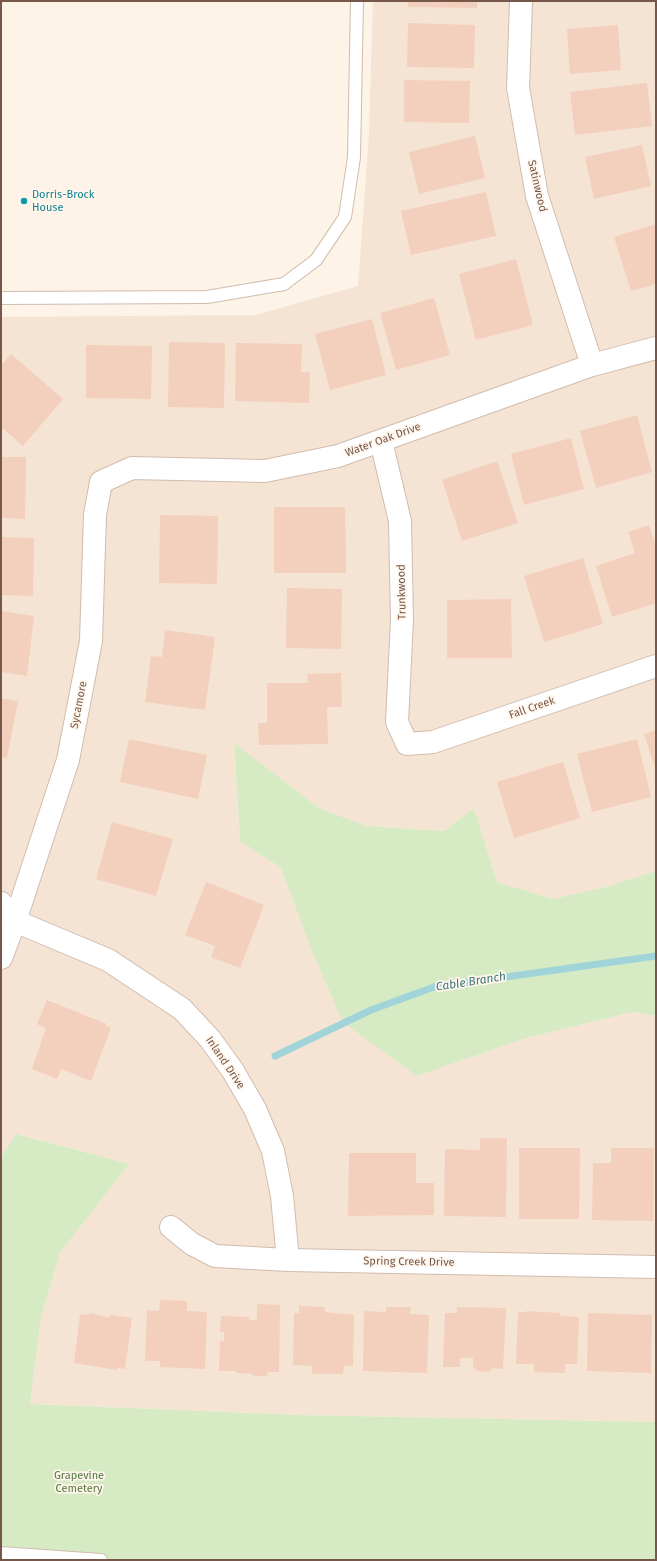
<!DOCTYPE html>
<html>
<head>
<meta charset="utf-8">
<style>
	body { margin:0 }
	#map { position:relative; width:657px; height:1561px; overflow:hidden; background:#fdf3e6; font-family:"Fira Sans",sans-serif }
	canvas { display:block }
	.frame { position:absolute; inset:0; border:2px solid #77574a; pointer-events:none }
</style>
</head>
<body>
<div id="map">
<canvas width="657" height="1561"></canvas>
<div class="frame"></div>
</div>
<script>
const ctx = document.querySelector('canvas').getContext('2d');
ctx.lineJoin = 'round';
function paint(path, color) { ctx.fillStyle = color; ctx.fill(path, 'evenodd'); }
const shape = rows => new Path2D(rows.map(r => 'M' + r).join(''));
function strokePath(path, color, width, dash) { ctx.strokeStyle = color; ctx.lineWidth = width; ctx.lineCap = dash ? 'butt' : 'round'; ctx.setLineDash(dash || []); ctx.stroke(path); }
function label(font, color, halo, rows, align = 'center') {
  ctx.font = font + ' "Fira Sans",sans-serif'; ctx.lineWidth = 3.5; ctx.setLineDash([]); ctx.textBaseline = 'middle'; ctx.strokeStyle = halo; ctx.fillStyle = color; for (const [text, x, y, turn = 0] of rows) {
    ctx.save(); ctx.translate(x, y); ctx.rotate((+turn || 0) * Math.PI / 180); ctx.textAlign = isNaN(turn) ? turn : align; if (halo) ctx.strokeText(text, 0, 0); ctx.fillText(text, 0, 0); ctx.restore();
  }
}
paint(shape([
	[373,1,656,1,656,871,609,886,553,899,497,882,474,808,444,831,367,826,319,808,234,744,240,841,281,868,311,949,417,1076,523,1039,633,1012,656,1016,656,1422,299,1415,30,1404,41,1317,60,1253,129,1164,18,1134,1,1157,1,317,256,315,358,286,369,134]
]), '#f5e4d4');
paint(shape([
	[234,743,319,808,367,826,444,831,474,808,497,882,553,899,609,886,656,871,656,1016,633,1012,523,1039,417,1076,343,1022,311,949,281,868,240,841],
	[17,1134,129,1164,60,1253,41,1317,30,1404,299,1415,656,1422,656,1560,1,1560,1,1157]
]), '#d6ebc4');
strokePath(shape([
	[275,1056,371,1010,434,987,656,956]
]), '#a0d4d9', 7);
paint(shape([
	[408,1,477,1,477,8,408,7],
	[408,23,475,25,474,68,407,67],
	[618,25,621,70,570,74,567,29],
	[404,80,470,81,469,123,404,122],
	[647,83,652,126,575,135,570,92],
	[475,136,485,178,419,194,409,152],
	[642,145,651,186,594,199,585,157],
	[486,192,496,236,411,255,401,211],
	[656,224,656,284,631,291,614,237],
	[516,259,533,325,476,340,459,274],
	[434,298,450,355,396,370,380,313],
	[372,319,386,375,330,390,315,334],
	[169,342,225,343,224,408,168,407],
	[236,343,302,344,301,372,310,372,309,403,235,401],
	[86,345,152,346,151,399,86,398],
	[11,354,63,399,23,446,1,427,1,366],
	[637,415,652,472,596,488,580,431],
	[571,438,584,489,524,505,511,454],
	[1,457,26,457,25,519,1,518],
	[497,461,518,523,462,541,442,480],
	[274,507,345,507,346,573,274,573],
	[160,515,218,516,217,584,159,583],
	[649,525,656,546,656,603,612,617,596,566,635,553,628,532],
	[1,537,34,538,33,596,1,595],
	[583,558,603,624,544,642,524,576],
	[287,588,342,589,341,649,286,648],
	[511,599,512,658,447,658,447,600],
	[1,611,34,616,27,676,1,672],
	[165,630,215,637,205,710,145,702,151,656,162,657],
	[341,673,342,707,327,707,328,744,259,745,258,723,267,723,267,683,308,683,307,674],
	[1,698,18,701,7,758,1,757],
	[656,730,656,771,644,734],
	[129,739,207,755,198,799,120,782],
	[637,739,651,797,592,812,577,754],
	[563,762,580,818,514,838,497,782],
	[112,822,173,839,156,896,96,879],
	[206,882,264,905,240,968,211,957,215,946,185,935],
	[47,1000,107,1024,106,1026,111,1028,91,1081,61,1069,57,1079,32,1069,46,1028,37,1024],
	[480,1138,507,1138,506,1217,444,1216,445,1149,480,1150],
	[519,1148,580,1148,579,1219,519,1219],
	[611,1148,654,1148,653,1221,592,1220,593,1163,611,1163],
	[349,1153,416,1153,416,1183,434,1183,434,1215,348,1216],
	[160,1300,187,1301,187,1311,207,1312,205,1369,160,1367,160,1361,145,1361,147,1310,159,1311],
	[257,1304,280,1305,279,1372,268,1372,267,1376,253,1376,253,1374,236,1373,236,1371,219,1371,220,1341,224,1341,224,1332,220,1332,221,1316,249,1317,249,1320,257,1320],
	[299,1306,325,1307,325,1312,354,1315,353,1366,344,1366,343,1374,312,1374,312,1366,293,1365,294,1313,299,1313],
	[386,1307,411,1307,410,1314,429,1315,427,1373,363,1371,364,1311,386,1312],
	[457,1307,506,1308,503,1369,493,1368,489,1372,477,1371,473,1366,473,1358,460,1358,460,1367,443,1367,445,1313,457,1313],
	[527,1311,560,1313,560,1316,579,1317,577,1364,565,1364,565,1373,534,1372,534,1364,516,1364,518,1312,526,1312],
	[90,1313,110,1318,110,1315,132,1318,125,1369,117,1368,117,1370,74,1363,80,1314,88,1315],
	[588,1313,652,1315,651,1373,587,1371]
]), '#f3cfbd');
const service = shape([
	[1,298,207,297,284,284,316,260,345,217,354,157,357,1],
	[1,1553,101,1560]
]);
const minor = shape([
	[521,1,518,88,537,196,592,365],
	[381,441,400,521,402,620,397,722,407,744,433,742,656,666],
	[1,903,15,921,108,960,182,1009,210,1039,233,1071,255,1109,273,1151,282,1196,288,1260],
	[1,958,15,921,68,760,91,641,95,515,101,482,132,468,265,471,338,456,592,365,656,348],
	[171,1227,192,1244,215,1256,288,1260,656,1267]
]);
strokePath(service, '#d1bcae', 14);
strokePath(minor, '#d1bcae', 24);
strokePath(service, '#fff', 12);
strokePath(minor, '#fff', 22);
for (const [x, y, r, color] of [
	[24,201,4,"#0f9aa8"]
]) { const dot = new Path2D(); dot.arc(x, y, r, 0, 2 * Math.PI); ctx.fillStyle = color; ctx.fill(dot); strokePath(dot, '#fff7ed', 1.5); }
label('11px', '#77574a', '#fff7ed', [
	["Satinwood",537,186,77],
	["Water Oak Drive",383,440,-20],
	["Trunkwood",402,592,-91],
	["Sycamore",79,705,-79],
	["Fall Creek",532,708,-19],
	["Inland Drive",225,1063,56],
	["Spring Creek Drive",409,1262,1]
]);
label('11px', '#0d838f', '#fff7ed', [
	["Dorris-Brock",32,195],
	["House",32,208]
], 'left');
label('11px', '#53773f', '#fff7ed', [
	["Grapevine",79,1476],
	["Cemetery",79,1489]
]);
label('italic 12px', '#3d767c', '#fff7ed', [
	["Cable Branch",471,982,-9]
]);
</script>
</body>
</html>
